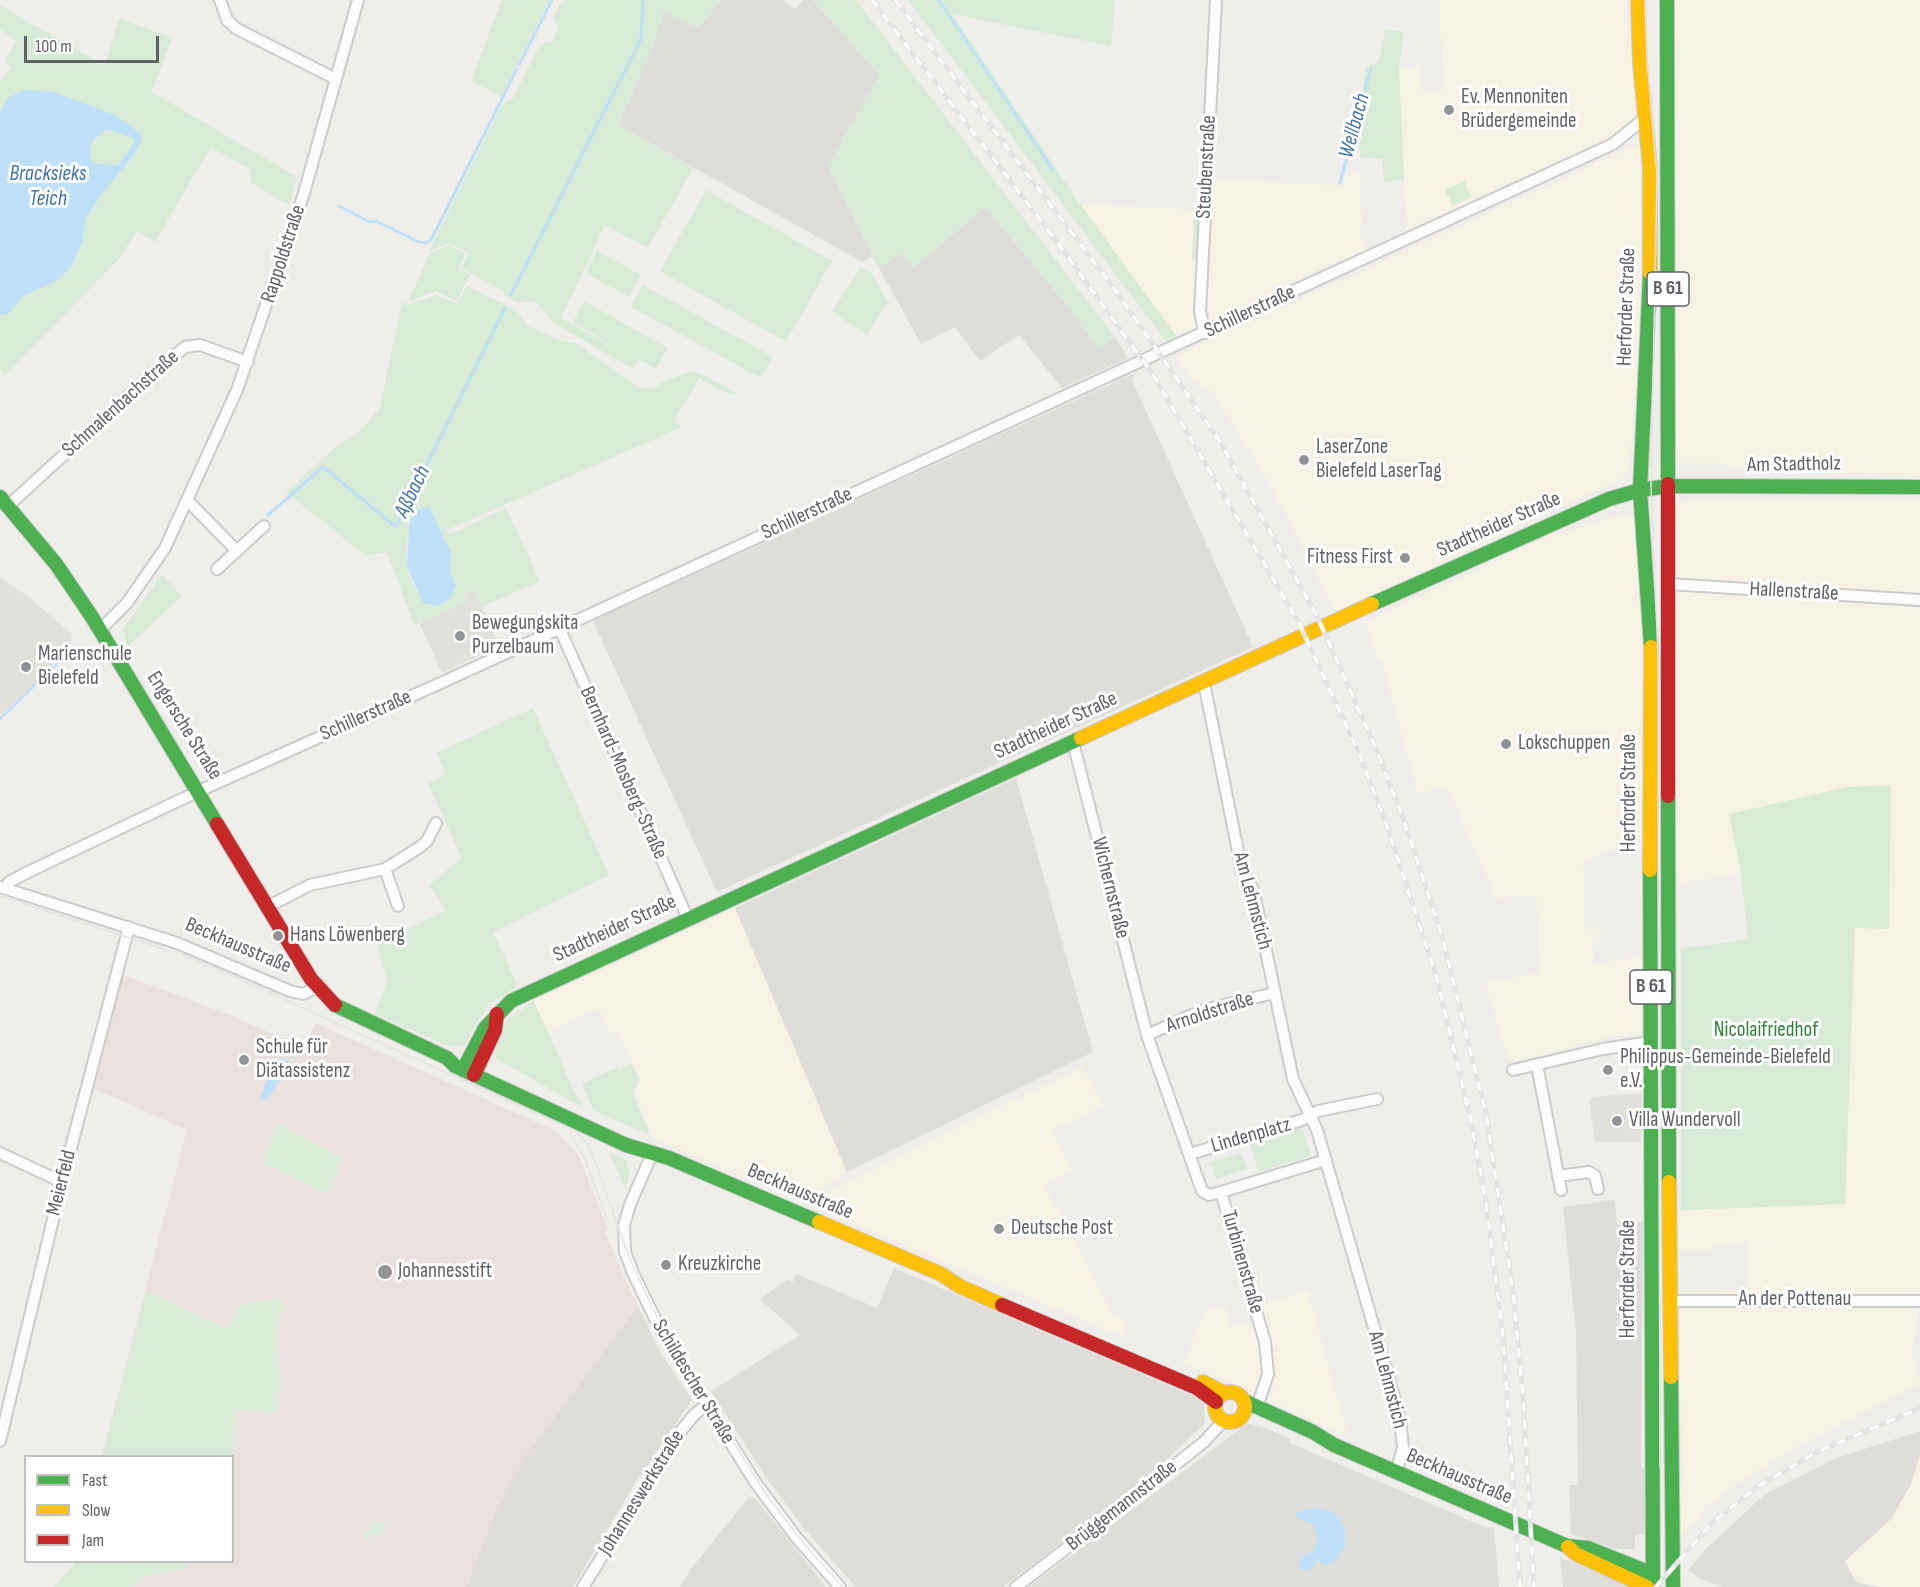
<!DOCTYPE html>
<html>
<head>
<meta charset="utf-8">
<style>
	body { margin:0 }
	#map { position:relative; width:1920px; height:1587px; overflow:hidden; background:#efeeea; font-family:"Sofia Sans Condensed",sans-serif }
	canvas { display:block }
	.legend { position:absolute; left:24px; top:1455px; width:210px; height:108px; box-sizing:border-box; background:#fff; border:2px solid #bfc1c3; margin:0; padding:8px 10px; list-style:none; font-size:18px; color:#5f6368 }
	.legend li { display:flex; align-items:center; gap:12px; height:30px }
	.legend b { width:30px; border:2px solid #bfc1c3 }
	.scale { position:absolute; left:24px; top:36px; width:135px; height:27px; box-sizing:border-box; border:3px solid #5f6368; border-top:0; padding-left:8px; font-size:18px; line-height:21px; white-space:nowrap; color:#5f6368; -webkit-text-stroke:4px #fff; paint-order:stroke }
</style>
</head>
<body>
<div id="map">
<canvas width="1920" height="1587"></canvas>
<ul class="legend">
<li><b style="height:8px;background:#4caf50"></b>Fast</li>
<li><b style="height:8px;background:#ffc107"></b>Slow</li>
<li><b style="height:8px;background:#c62828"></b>Jam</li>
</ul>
<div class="scale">100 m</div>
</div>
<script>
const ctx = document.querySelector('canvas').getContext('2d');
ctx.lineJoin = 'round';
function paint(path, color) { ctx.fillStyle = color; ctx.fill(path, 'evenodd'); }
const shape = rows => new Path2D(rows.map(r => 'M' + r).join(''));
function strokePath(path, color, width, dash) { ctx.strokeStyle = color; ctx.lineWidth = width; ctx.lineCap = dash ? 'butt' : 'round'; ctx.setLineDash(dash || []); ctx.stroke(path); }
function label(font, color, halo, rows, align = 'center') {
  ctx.font = font + ' "Sofia Sans Condensed",sans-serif'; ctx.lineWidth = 6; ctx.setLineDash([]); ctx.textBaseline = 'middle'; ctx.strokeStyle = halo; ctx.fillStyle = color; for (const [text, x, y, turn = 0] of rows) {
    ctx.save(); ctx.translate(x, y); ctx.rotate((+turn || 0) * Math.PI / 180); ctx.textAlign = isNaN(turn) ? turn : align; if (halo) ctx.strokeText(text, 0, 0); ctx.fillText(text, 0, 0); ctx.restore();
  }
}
paint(shape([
	[1439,0,1626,0,1628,47,1632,48,1636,113,1633,122,1619,133,1407,230,1399,69,1420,67,1422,91,1444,90],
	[1674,0,1920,0,1920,475,1743,471,1722,463,1678,463,1676,460,1672,91],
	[1637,145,1640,146,1641,305,1629,471,1623,478,1335,612,1267,479,1212,391,1194,381,1176,356],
	[1347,170,1359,170,1362,221,1359,234,1366,249,1176,336,1080,204,1198,210,1200,178,1342,186],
	[1769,498,1920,501,1920,1301,1912,1352,1920,1384,1797,1446,1733,1486,1706,1507,1679,1538,1678,1495,1683,1486,1678,1291,1747,1290,1748,1243,1714,1243,1713,1250,1676,1250,1677,1211,1844,1204,1855,927,1888,929,1729,814,1741,873,1676,884,1676,510,1681,503,1689,501],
	[1624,515,1632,518,1636,526,1642,595,1644,839,1583,860,1585,929,1599,929,1599,942,1592,943,1595,964,1644,956,1644,1033,1606,1038,1509,1063,1485,982,1539,973,1537,896,1496,898,1449,791,1445,788,1418,793,1381,658,1377,658,1365,622,1550,536],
	[735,908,847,1172,798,1200,653,1138,635,1093,640,1079,618,1032,611,1034,599,1008,548,1031,534,1001],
	[1082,1067,1102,1106,1052,1130,1072,1171,1044,1185,1113,1314,1124,1320,1126,1338,811,1206,839,1187],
	[1308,1291,1348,1437,1268,1400,1276,1380,1275,1364,1270,1334,1260,1304],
	[1225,1306,1231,1327,1253,1321,1261,1360,1261,1374,1255,1393,1184,1363,1204,1312],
	[1920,1455,1920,1587,1878,1587,1856,1582,1845,1561,1891,1518]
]), '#f7f3e4');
paint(shape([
	[721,0,782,0,795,9,804,0,813,0,879,75,828,166,873,256,862,262,618,125,653,47,663,11,699,28],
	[985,207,1071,310,1098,349,1115,337,1128,358,1062,388,1019,335,980,361,955,327,921,344,879,268,902,253,913,268],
	[1137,372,1132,380,1253,647,717,892,593,621],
	[1016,778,1093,1052,847,1172,735,908],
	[1615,1200,1617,1224,1643,1222,1641,1468,1646,1469,1646,1534,1635,1535,1635,1549,1616,1549,1571,1534,1569,1485,1578,1485,1576,1332,1563,1207],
	[894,1268,1193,1396,1204,1404,1205,1423,1153,1473,1003,1587,856,1587,805,1530,766,1477,711,1391,800,1335,760,1299,787,1280,793,1282,796,1274,877,1308],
	[638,1306,660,1352,692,1400,634,1485,573,1587,466,1587,493,1518,527,1453],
	[1247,1424,1263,1427,1291,1439,1290,1443,1487,1528,1494,1527,1499,1587,1029,1587],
	[1920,1431,1920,1455,1911,1484,1891,1519,1845,1561,1856,1582,1878,1587,1724,1587,1701,1579,1688,1570,1705,1550,1765,1494,1834,1459],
	[749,1497,755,1498,826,1587,680,1587,690,1570],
	[1560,1557,1619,1582,1628,1587,1563,1587]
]), '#dfddda');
paint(shape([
	[0,577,30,598,72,634,71,645,31,688,0,715],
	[473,589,500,646,442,673,420,625,422,621,467,602,464,594],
	[1642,1093,1641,1142,1595,1142,1589,1101,1591,1097]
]), '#e2e0da');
paint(shape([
	[123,975,230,1015,304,1048,315,1023,556,1131,579,1156,608,1230,605,1231,617,1262,638,1306,527,1453,493,1518,466,1587,103,1587,74,1565,75,1562,232,1562,232,1456,102,1456,187,1130,93,1088]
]), '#eae0de');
paint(shape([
	[502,0,550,0,501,97,471,80],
	[567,0,721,0,699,28,663,11,653,47,618,125,693,168,648,248,605,225,561,318,625,353,573,322,584,301,668,348,656,369,639,360,633,369,555,324,535,301,519,303,505,296,503,291,461,268,469,253,449,243,429,251,501,106,513,98,540,44,551,43,555,38,558,27,553,18,559,6],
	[813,0,856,0,1115,337,1098,349,1071,310,985,207,913,268,902,253,879,268,828,166,879,75],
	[908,0,1115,0,1111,46,952,14,1080,204,1176,336,1166,341],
	[0,5,105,66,119,18,172,38,152,92,297,177,289,205,252,183,249,169,211,147,155,242,137,231,117,261,5,375,0,369,0,82,11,67,4,62,16,41,0,29],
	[1385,29,1404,32,1399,69,1404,180,1384,181,1382,159,1360,157,1359,117,1366,67,1379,62],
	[1467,180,1466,188,1472,196,1453,206,1445,190],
	[706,190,832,261,786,342,660,271],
	[1194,216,1198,216,1196,257,1192,261],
	[449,245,466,254,459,268,470,275,456,301,435,291,408,302,430,253],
	[597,251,641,275,629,297,585,273],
	[860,268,871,272,888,302,867,335,832,312],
	[643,285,773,357,761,378,631,307],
	[467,286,516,310,528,326,556,339,577,344,640,388,654,389,661,382,687,373,697,372,737,393,731,395,699,378,674,422,682,427,447,530,449,535,506,508,540,581,482,607,473,589,464,594,468,602,414,625,387,552,366,556,286,492,336,447,360,432,380,407,402,302,408,305,436,295,457,304],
	[409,525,441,530,450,553,450,572,456,586,450,599,442,603,430,606,423,603,408,574,406,551],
	[162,574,182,596,127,647,123,629],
	[533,708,609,875,493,932,518,986,489,1004,464,1045,448,1046,375,1014,387,981,377,945,446,910,429,885,462,858,428,784,446,774,436,753],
	[1891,785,1889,929,1855,928,1845,1204,1681,1210,1681,949,1748,939,1741,873,1729,814,1847,787],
	[534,1001,573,1089,584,1108,496,1059,495,1051,507,1020],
	[631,1064,639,1079,633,1093,650,1135,593,1110,582,1084,617,1067,619,1070],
	[278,1122,288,1130,342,1158,328,1194,262,1163],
	[1302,1127,1311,1156,1258,1172,1250,1143],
	[609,1152,627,1161,629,1176,625,1189],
	[1242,1153,1247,1169,1216,1179,1211,1162],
	[146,1291,228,1329,240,1304,278,1299,285,1301,275,1329,280,1380,278,1413,236,1410,232,1456,103,1456],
	[373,1520,383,1522,384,1536,371,1533,367,1541,363,1537],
	[76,1562,187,1562,187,1569,144,1576,134,1587,54,1587]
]), '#d8ebd6');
paint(shape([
	[24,90,52,92,88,105,117,116,142,135,141,142,133,156,103,192,86,218,82,243,70,268,56,281,23,296,9,313,2,315,0,315,0,112,8,98],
	[108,129,134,139,134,143,119,165,95,164,91,161,90,148,94,139],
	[429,507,451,553,450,572,456,586,450,599,436,606,423,603,407,567,409,525,416,510],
	[282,1057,289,1061,289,1066,266,1101,260,1099,270,1071,276,1060],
	[1318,1508,1330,1511,1340,1518,1345,1531,1345,1546,1338,1558,1330,1564,1324,1566,1322,1562,1316,1561,1312,1570,1300,1570,1299,1559,1314,1551,1318,1538,1313,1524,1297,1518,1296,1514,1298,1511]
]), '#bfe0f9');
strokePath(shape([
	[939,0,1053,170],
	[519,65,552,0],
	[1340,183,1371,69],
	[339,206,370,222,376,221,419,242,426,243,431,240,517,69],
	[511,295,641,39,643,0],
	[268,515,323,467,396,527,505,308],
	[0,719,74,647]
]), '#bfe0f9', 3);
const street = shape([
	[220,0,227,20,237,29,336,79],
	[1205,333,1200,312,1216,0],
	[188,501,237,551],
	[8,506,152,374,185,347,200,345,248,362],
	[217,569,264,526],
	[1669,584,1920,600],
	[559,627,688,919],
	[100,630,127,603,165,548,237,390,304,193,358,0],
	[1204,683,1242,871,1253,889,1293,1079,1317,1130,1400,1418,1403,1448,1396,1472],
	[1073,742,1147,1035,1202,1191,1209,1195,1221,1192,1265,1342,1268,1374,1257,1407],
	[385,869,398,906],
	[0,887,177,943,290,991,303,994,316,988],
	[6,888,9,882,28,872,199,791,443,682,1613,144,1645,118],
	[269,906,310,885,385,869,420,847,427,841,436,823],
	[1147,1035,1204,1010,1274,993],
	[1537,1065,1561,1190],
	[1513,1070,1603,1049,1651,1042],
	[653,1152,631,1202,624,1225,625,1252,633,1273,660,1329,755,1482,796,1537,840,1587],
	[0,1153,62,1182],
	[1190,1154,1302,1120,1318,1111,1377,1099],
	[1558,1176,1589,1172,1595,1176,1598,1189],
	[1221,1192,1326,1160],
	[1671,1301,1920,1301],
	[0,1441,62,1182,129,927],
	[583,1587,680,1432,694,1415,706,1405],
	[1016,1587,1171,1468,1204,1442,1223,1421]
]);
const fast = shape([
	[1667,0,1668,484],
	[1650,273,1640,490,1651,647],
	[0,497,56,564,92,617,217,824],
	[1372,604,1609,499,1640,490,1669,486,1920,487],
	[1668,796,1669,1182],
	[1650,870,1653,1587],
	[335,1005,447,1058,455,1066,626,1145,669,1158,819,1222],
	[463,1070,485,1028,511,1001,1081,738],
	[1671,1377,1673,1587],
	[1244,1401,1313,1432,1334,1445,1567,1546,1588,1548,1653,1574]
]);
const slow = shape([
	[1638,0,1640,63,1650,167,1650,273],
	[1081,738,1372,604],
	[1650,870,1651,647],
	[1669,1182,1671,1377],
	[819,1222,941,1274,959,1286,1002,1305],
	[1203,1382,1224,1393],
	'1215 1407a15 15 0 1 1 30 0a15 15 0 1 1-30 0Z',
	[1568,1547,1576,1554,1647,1587]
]);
const jam = shape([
	[1668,484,1668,796],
	[217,824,311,979,335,1005],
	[474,1075,495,1030,497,1014],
	[1002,1305,1197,1388,1216,1402]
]);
strokePath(street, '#cbcccc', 14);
strokePath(fast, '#cacacb', 16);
strokePath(slow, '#cacacb', 16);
strokePath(jam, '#cacacb', 16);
strokePath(street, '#fdfcfc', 10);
strokePath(fast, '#4caf50', 14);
strokePath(slow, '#ffc107', 14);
strokePath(jam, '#c62828', 14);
strokePath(shape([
	[1645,0,1647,60,1657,175,1651,488,1658,655,1660,1467],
	[0,896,192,958,574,1130,587,1143,593,1156,629,1257,662,1328,766,1494,805,1545,843,1587],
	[572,1137,584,1157,607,1219]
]), '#e4e4e4', 1.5);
const rail = shape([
	[872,0,1054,238,1152,373,1299,623,1358,751,1387,826,1437,979,1470,1117,1485,1196,1503,1335,1520,1587],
	[895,0,1116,291,1219,440,1317,616,1374,744,1404,821,1442,936,1486,1114,1513,1292,1523,1395,1534,1587],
	[1656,1587,1712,1523,1757,1487,1815,1453,1920,1408]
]);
strokePath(rail, '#e4e4e4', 5);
strokePath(rail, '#fff', 3, [9]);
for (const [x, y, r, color] of [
	[1449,110,6,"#919496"],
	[1304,460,6,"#919496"],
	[1405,558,6,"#919496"],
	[460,636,6,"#919496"],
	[26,667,6,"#919496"],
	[1506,744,6,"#919496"],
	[278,936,6,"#919496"],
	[244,1060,6,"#919496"],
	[1608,1070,6,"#919496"],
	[1617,1121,6,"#919496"],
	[999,1229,6,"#919496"],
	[666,1265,6,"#919496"],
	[385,1272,8,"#919496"]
]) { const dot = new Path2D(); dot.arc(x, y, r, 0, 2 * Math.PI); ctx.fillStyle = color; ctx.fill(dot); strokePath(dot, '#fff', 2); }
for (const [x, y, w] of [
	[1668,289,42],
	[1651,987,42]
]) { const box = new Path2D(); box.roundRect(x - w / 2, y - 17, w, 34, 4.5); ctx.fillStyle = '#fff'; ctx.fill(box); strokePath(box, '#5f6368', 1.5); }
label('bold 20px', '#5f6368', null, [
	["B 61",1668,289],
	["B 61",1651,987]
]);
label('21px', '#5f6368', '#fff', [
	["Ev. Mennoniten",1461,98],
	["Brüdergemeinde",1461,122],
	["LaserZone",1316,448],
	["Bielefeld LaserTag",1316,472],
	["Fitness First",1393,558,"right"],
	["Bewegungskita",472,624],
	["Purzelbaum",472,648],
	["Marienschule",38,655],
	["Bielefeld",38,679],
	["Lokschuppen",1518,744],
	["Hans Löwenberg",290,936],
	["Schule für",256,1048],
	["Diätassistenz",256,1072],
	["Philippus-Gemeinde-Bielefeld",1620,1058],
	["e.V.",1620,1082],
	["Villa Wundervoll",1629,1121],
	["Deutsche Post",1011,1229],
	["Kreuzkirche",678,1265],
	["Johannesstift",398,1272]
], 'left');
label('21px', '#5f6368', '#fff', [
	["Steubenstraße",1207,167,-87],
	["Rappoldstraße",284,254,-72],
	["Herforder Straße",1627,307,-88],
	["Schillerstraße",1250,312,-25],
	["Schmalenbachstraße",121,404,-42],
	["Am Stadtholz",1794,465,-1],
	["Schillerstraße",807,514,-25],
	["Stadtheider Straße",1499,525,-24],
	["Hallenstraße",1794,592,3],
	["Schillerstraße",366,716,-24],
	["Engersche Straße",184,726,58],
	["Stadtheider Straße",1056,726,-25],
	["Bernhard-Mosberg-Straße",623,773,66],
	["Herforder Straße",1630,793,-90],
	["Wichernstraße",1110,888,76],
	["Am Lehmstich",1252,901,75],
	["Stadtheider Straße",615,929,-25],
	["Beckhausstraße",238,946,23],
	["Arnoldstraße",1210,1013,-18],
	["Lindenplatz",1251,1136,-16],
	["Meierfeld",62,1183,-76],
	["Beckhausstraße",800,1192,23],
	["Turbinenstraße",1242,1262,74],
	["Herforder Straße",1629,1279,-90],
	["An der Pottenau",1795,1300],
	["Am Lehmstich",1387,1380,75],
	["Schildescher Straße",693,1382,59],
	["Beckhausstraße",1459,1477,23],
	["Johanneswerkstraße",642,1493,-58],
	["Brüggemannstraße",1122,1506,-38]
]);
label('21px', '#348238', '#fff', [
	["Nicolaifriedhof",1766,1031]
]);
label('italic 22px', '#4174aa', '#fff', [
	["Wellbach",1355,126,-75],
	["Bracksieks",48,174],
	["Teich",48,199],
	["Aßbach",413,492,-64]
]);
</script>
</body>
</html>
